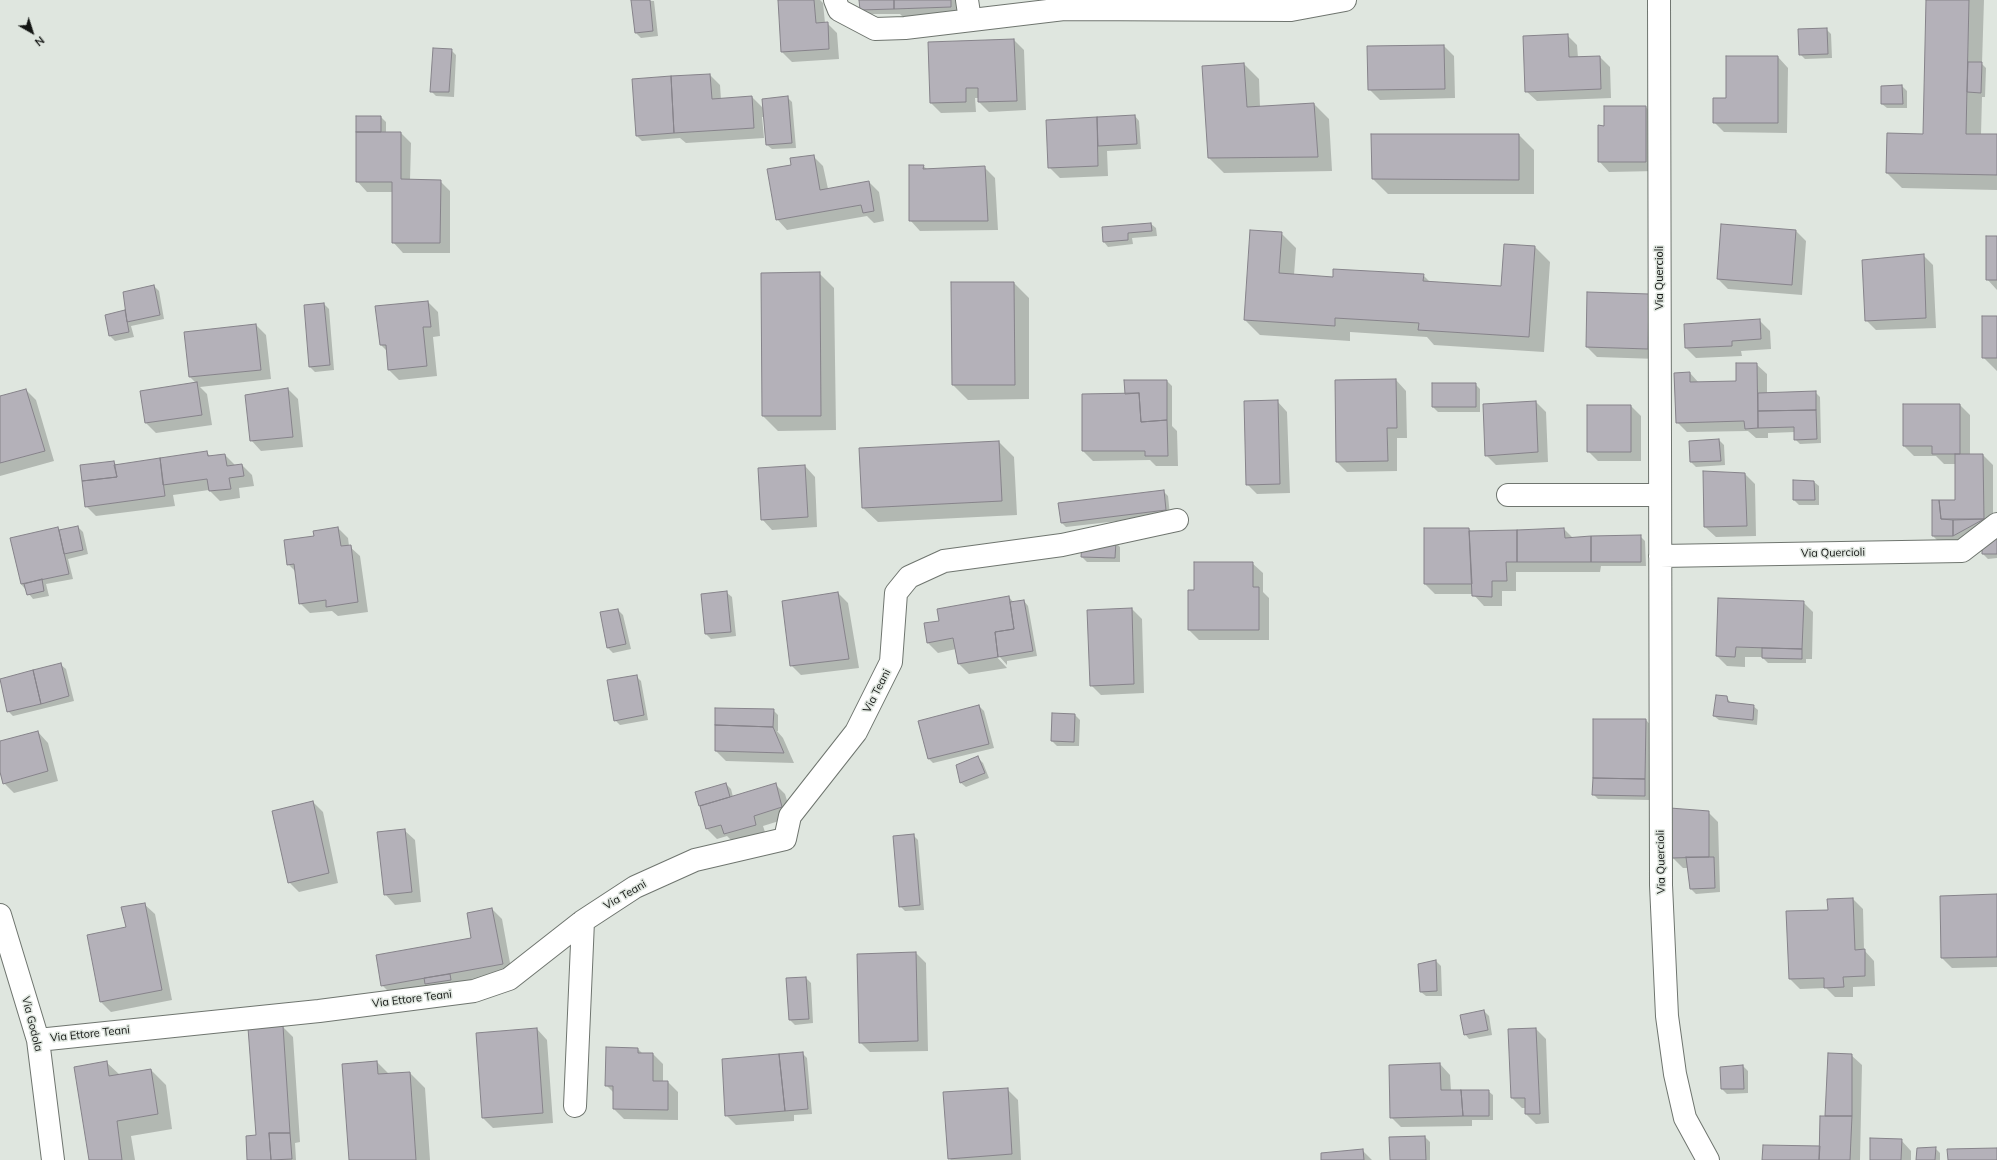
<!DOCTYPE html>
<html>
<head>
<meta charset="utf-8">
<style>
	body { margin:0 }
	#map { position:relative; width:1997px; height:1160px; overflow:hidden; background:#dfe6df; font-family:Mulish,sans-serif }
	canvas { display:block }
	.north { position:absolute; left:12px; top:12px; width:40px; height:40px; -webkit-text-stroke:3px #dfe6df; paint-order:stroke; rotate:141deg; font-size:11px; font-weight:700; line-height:16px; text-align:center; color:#131513 }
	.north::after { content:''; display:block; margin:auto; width:14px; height:18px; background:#131513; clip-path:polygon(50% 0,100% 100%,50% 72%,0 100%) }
</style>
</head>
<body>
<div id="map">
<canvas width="1997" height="1160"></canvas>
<div class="north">N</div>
</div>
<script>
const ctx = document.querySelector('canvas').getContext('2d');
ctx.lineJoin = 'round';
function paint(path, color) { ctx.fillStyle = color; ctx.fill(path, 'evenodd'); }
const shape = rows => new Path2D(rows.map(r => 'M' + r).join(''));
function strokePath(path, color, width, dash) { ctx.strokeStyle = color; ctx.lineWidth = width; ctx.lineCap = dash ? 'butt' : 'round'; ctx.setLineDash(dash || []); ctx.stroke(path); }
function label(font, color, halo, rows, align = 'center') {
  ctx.font = font + ' Mulish,sans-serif'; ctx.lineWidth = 3; ctx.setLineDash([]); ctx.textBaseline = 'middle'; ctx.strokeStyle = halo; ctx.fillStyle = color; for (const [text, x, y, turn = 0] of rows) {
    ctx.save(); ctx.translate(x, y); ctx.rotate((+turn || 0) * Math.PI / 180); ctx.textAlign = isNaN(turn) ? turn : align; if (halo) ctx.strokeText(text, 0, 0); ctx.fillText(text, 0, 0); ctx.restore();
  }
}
paint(shape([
	[632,0,654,1,658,36,641,38,636,33],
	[779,0,820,0,823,3,825,23,827,23,837,33,839,59,792,62,782,52],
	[860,0,960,0,961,17,905,19,900,14,866,14,861,10],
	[1927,0,1984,0,1982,64,1986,68,1985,97,1982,97,1981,135,1997,135,1997,190,1902,188,1887,173,1924,135],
	[1826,29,1831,34,1832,58,1805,59,1800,54],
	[1567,35,1577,45,1578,58,1600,57,1610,67,1611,98,1537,101,1526,91],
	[1014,40,1024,50,1026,110,989,112,979,102,979,98,975,98,976,112,941,113,931,103],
	[1444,46,1454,56,1455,98,1380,100,1369,89],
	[451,50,456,55,454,97,436,96,431,91],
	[1778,57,1788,68,1787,133,1724,132,1714,122],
	[1244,64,1259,79,1260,107,1314,104,1329,119,1332,171,1224,173,1209,158],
	[710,75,720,85,721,100,752,97,764,109,787,97,792,102,796,148,772,149,767,145,764,117,762,117,764,138,686,143,680,138,642,141,637,136],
	[1902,86,1907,91,1907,108,1887,108,1882,104],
	[1605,107,1646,107,1656,118,1656,171,1609,172,1599,161,1605,127],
	[1135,116,1139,121,1141,149,1107,151,1108,176,1060,178,1049,167,1097,118],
	[381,117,386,122,386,133,401,133,411,143,410,180,440,181,450,191,450,253,403,253,393,242,393,192,367,192,357,181],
	[1519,135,1534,150,1534,194,1388,194,1373,179],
	[813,156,823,166,828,189,869,182,879,192,884,221,874,223,867,216,787,230,777,219,792,166],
	[923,166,927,169,984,167,995,178,998,230,920,231,910,220],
	[1151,224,1156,228,1157,236,1132,238,1133,244,1108,247,1104,242],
	[1722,225,1796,231,1806,241,1802,295,1728,289,1718,279],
	[1281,233,1296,248,1294,275,1334,278,1423,275,1430,282,1502,287,1505,245,1535,247,1550,262,1544,352,1434,345,1427,337,1350,332,1350,341,1260,335,1245,320],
	[1997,237,1997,290,1987,279],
	[1923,255,1933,265,1936,328,1876,330,1866,320],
	[819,273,834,288,836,430,778,431,763,416],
	[1014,283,1029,298,1029,399,968,400,953,385],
	[154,286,159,291,164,319,131,326,134,337,115,341,110,336,106,316,126,311],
	[1649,295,1657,359,1597,357,1587,347],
	[428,302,438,312,440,336,433,337,437,376,399,380,389,370,387,351,381,345],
	[324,304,329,309,334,370,315,372,310,367,305,306],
	[1997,317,1997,371,1983,357],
	[1760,321,1770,331,1771,349,1741,351,1742,356,1696,358,1686,348],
	[256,325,266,335,271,379,200,387,207,394,212,425,156,433,146,423,197,384,190,377,185,333],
	[1756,364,1767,374,1767,394,1815,392,1820,397,1821,443,1800,444,1795,439,1795,432,1768,433,1768,438,1756,438,1748,431,1687,432,1677,422,1690,373,1699,383,1737,382],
	[1396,380,1406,391,1407,438,1397,438,1397,471,1347,472,1337,462],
	[1167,381,1172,386,1172,426,1177,431,1178,466,1156,466,1150,460,1093,461,1083,451,1126,394],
	[1475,384,1480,389,1480,412,1438,412,1433,407],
	[288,389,298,399,303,447,261,451,251,440],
	[26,390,36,400,54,461,0,476,0,397],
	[1277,401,1287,412,1290,493,1257,494,1247,484],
	[1536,402,1546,412,1548,462,1496,465,1486,455],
	[1960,405,1970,415,1970,455,1983,455,1993,465,1993,529,1958,541,1938,541,1933,536,1933,501,1956,501,1956,464,1944,464,1936,456,1914,456,1904,446],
	[1631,406,1641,416,1641,461,1598,461,1588,451],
	[1719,440,1724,445,1725,465,1696,467,1691,462],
	[999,442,1014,457,1017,515,878,522,863,508],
	[207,453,211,457,225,455,235,465,242,465,252,475,254,486,239,488,240,498,220,501,209,490,173,495,175,506,96,516,86,506,113,462,117,465],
	[805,466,815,477,817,527,772,530,762,519],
	[1745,474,1755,484,1756,536,1716,537,1705,527],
	[1814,482,1819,486,1819,505,1799,505,1794,500],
	[1163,491,1168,496,1170,515,1066,527,1061,522],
	[78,527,83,532,88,554,68,559,73,579,46,584,49,596,33,599,21,584,11,539,58,528,60,531],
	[338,528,348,538,349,546,360,556,368,612,338,616,332,611,310,613,300,603,296,572,288,564,315,537],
	[1469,529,1472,532,1564,529,1573,538,1640,536,1645,541,1646,566,1601,566,1600,572,1516,572,1516,591,1502,591,1502,606,1484,606,1473,594,1435,594,1425,584],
	[1997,534,1997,558,1988,559,1983,554],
	[1115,542,1120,547,1120,562,1087,562,1082,557],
	[1252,563,1263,573,1263,592,1269,598,1269,640,1199,640,1189,630,1195,591],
	[727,593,732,597,736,636,711,639,706,634,702,595],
	[838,593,848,603,859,668,801,675,791,665],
	[1009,597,1014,603,1024,601,1028,606,1037,656,1007,661,1007,665,999,656,996,656,1007,668,969,674,959,664,956,649,938,653,928,643,940,622],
	[1803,602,1813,612,1812,659,1806,659,1806,663,1768,663,1762,657,1745,657,1745,667,1727,666,1717,656],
	[1132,609,1142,619,1144,693,1101,695,1091,685],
	[618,610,623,615,631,649,613,653,608,648],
	[61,665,66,669,74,701,13,716,8,711,0,680],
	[636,676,641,681,648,720,620,725,615,720],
	[1726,697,1732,704,1753,706,1758,710,1757,725,1719,720,1714,716],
	[979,706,984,711,994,748,933,763,929,759],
	[773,710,778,715,778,731,777,731,783,738,794,763,726,761,716,751],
	[1075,715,1080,720,1079,746,1057,746,1052,741],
	[1646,720,1656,731,1649,800,1598,799,1593,794],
	[38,732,48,743,58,781,14,793,4,783,0,768,0,742],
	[978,758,983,763,989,778,966,787,961,783,957,766],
	[726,784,731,789,733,797,775,784,785,794,792,817,763,826,766,835,735,844,727,836,717,839,707,829,700,805],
	[313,802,323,812,338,883,299,892,289,882],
	[1708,812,1718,822,1720,892,1696,894,1691,889,1689,868,1683,868,1673,858],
	[404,830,415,840,421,902,395,905,385,894],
	[913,835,918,840,924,910,905,911,900,906],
	[1997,895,1997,967,1952,968,1942,958],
	[1853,899,1863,909,1864,950,1874,961,1875,986,1853,987,1853,997,1835,997,1826,988,1800,989,1790,979,1829,911],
	[144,904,155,914,172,1000,111,1012,101,1002,88,936,127,928],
	[492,909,502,919,512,974,392,995,382,985,472,939],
	[916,953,926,963,928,1051,870,1052,860,1042],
	[1436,961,1441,966,1442,996,1426,996,1421,992,1419,964],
	[806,978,811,983,813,1023,795,1025,790,1020],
	[1484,1011,1489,1016,1492,1035,1469,1039,1465,1034],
	[283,1027,293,1037,300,1142,295,1143,296,1160,248,1160,257,1136],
	[537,1029,547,1040,553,1123,493,1128,483,1118],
	[1536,1029,1546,1039,1549,1123,1536,1124,1526,1114,1526,1108,1522,1108,1512,1098,1509,1030],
	[638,1049,643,1054,653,1054,663,1064,663,1082,668,1082,678,1092,678,1120,624,1119,614,1109,614,1093,606,1085],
	[802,1053,807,1058,812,1114,794,1115,794,1121,736,1125,726,1115],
	[1851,1055,1862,1065,1860,1160,1763,1160,1820,1147,1826,1117],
	[106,1062,120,1075,151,1070,166,1085,172,1129,131,1136,135,1160,90,1160],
	[377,1062,389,1074,410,1073,425,1088,430,1160,350,1160],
	[1440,1064,1450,1075,1451,1091,1488,1091,1493,1095,1493,1120,1472,1120,1472,1126,1401,1127,1391,1117],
	[1743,1066,1748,1071,1748,1093,1727,1094,1722,1089],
	[1007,1089,1018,1100,1021,1160,951,1160,949,1158],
	[1425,1137,1430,1142,1430,1160,1391,1160],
	[1901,1140,1911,1151,1911,1160,1871,1160],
	[1935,1148,1940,1153,1940,1160,1917,1160],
	[1362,1150,1372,1160,1322,1160]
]), '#0003');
const building = shape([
	[631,0,650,0,653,31,635,33,631,0],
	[778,0,814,0,816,23,828,22,829,49,781,52,778,0],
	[859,0,894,0,894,9,860,10,859,0],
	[894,0,951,0,951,7,894,9,894,0],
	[1926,0,1969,0,1966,134,1997,134,1997,175,1886,173,1887,133,1923,134,1926,0],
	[1827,28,1828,54,1799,55,1798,29,1827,28],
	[1568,34,1569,57,1600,56,1601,89,1525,92,1523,36,1568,34],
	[1014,39,1017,101,978,102,978,88,966,88,966,102,930,103,928,42,1014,39],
	[1444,45,1445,89,1368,90,1367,46,1444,45],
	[433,48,452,49,449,92,430,92,433,48],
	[1726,56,1778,56,1778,123,1713,123,1713,98,1726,98,1726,56],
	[1968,62,1982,62,1981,93,1967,92,1968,62],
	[1244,63,1247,107,1314,103,1318,157,1208,158,1202,66,1244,63],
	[710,74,712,99,752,96,754,128,674,133,671,76,710,74],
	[671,76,674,133,636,136,632,79,671,76],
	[1902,85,1903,104,1881,104,1881,86,1902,85],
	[788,96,792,143,766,145,762,99,788,96],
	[1604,106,1646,106,1646,162,1598,162,1598,125,1604,126,1604,106],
	[1135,115,1137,144,1098,146,1097,117,1135,115],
	[356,116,381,116,381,132,356,132,356,116],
	[1097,117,1098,166,1048,168,1046,120,1097,117],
	[356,132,401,132,401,179,441,180,440,243,392,243,392,182,356,182,356,132],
	[1371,134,1519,134,1519,180,1372,179,1371,134],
	[814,155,820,190,869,181,874,211,863,213,861,205,776,220,767,169,791,165,790,158,814,155],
	[909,165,924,165,923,169,985,166,988,221,909,221,909,165],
	[1151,223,1152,231,1128,233,1128,240,1103,242,1102,227,1151,223],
	[1721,224,1796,230,1792,285,1717,279,1721,224],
	[1250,230,1282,232,1279,273,1333,277,1333,269,1424,274,1423,281,1501,286,1504,244,1535,246,1529,337,1418,330,1419,323,1335,318,1335,326,1244,320,1250,230],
	[1986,236,1997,236,1997,280,1986,280,1986,236],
	[1924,254,1926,318,1865,321,1862,260,1924,254],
	[820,272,821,416,762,416,761,273,820,272],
	[951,282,1014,282,1015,385,952,385,951,282],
	[154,285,160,315,127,322,123,292,154,285],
	[1587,292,1649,294,1648,349,1586,347,1587,292],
	[428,301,431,327,423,327,427,366,388,370,386,345,380,345,375,306,428,301],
	[324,303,330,365,309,367,304,305,324,303],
	[125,310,129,332,109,336,105,315,125,310],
	[1982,316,1997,316,1997,358,1982,358,1982,316],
	[1760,319,1761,339,1732,341,1732,346,1685,348,1684,324,1760,319],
	[256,324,261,370,189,377,184,332,256,324],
	[1736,363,1757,363,1758,428,1745,429,1744,421,1676,423,1674,373,1690,372,1690,382,1736,381,1736,363],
	[1396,379,1397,428,1387,428,1388,461,1336,462,1335,380,1396,379],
	[1124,380,1167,380,1167,420,1141,422,1139,393,1125,394,1124,380],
	[197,382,202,415,145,423,140,391,197,382],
	[1432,383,1476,383,1476,407,1432,407,1432,383],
	[288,388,293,437,250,441,245,395,288,388],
	[26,389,45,451,0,463,0,396,26,389],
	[1816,391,1816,410,1758,411,1758,393,1816,391],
	[1139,393,1141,422,1167,420,1168,456,1145,456,1145,451,1082,451,1082,394,1139,393],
	[1278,400,1280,484,1246,485,1244,401,1278,400],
	[1536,401,1538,452,1485,456,1483,404,1536,401],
	[1903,404,1960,404,1960,454,1932,454,1932,446,1903,446,1903,404],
	[1587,405,1631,405,1631,452,1587,452,1587,405],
	[1816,410,1817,439,1794,440,1794,427,1758,428,1758,411,1816,410],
	[1719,439,1721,461,1690,462,1689,441,1719,439],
	[999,441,1002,501,862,508,859,448,999,441],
	[207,451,208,456,225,454,227,466,242,464,244,476,229,478,231,489,209,491,207,479,163,485,160,458,207,451],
	[1955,454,1983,454,1984,519,1941,519,1939,500,1955,500,1955,454],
	[160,458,165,496,85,507,82,481,117,477,114,465,160,458],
	[114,461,117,477,82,481,80,465,114,461],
	[805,465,808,517,761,520,758,468,805,465],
	[1703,471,1745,473,1747,526,1704,527,1703,471],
	[1793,480,1814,481,1815,500,1793,500,1793,480],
	[1164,490,1166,510,1061,523,1058,503,1164,490],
	[1932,500,1939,500,1941,519,1953,520,1953,536,1932,536,1932,500],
	[1984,519,1953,536,1953,520,1984,519],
	[78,526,83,550,64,554,59,530,78,526],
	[58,527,69,574,21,584,10,538,58,527],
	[338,527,341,546,351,545,358,602,326,607,326,600,299,604,294,564,287,565,284,540,314,536,313,531,338,527],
	[1424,528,1469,528,1472,584,1424,584,1424,528],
	[1564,528,1565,538,1591,536,1591,562,1517,562,1517,530,1564,528],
	[1517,530,1517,562,1506,562,1507,581,1492,581,1492,597,1472,596,1469,531,1517,530],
	[1997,533,1997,554,1982,554,1982,540,1997,533],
	[1641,535,1641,562,1591,562,1591,536,1641,535],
	[1082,541,1116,541,1115,558,1081,557,1082,541],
	[1194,562,1253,562,1253,587,1259,587,1259,630,1188,630,1188,590,1194,590,1194,562],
	[42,579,44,591,27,595,24,584,42,579],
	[727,591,731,632,705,634,701,594,727,591],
	[838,592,849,659,790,666,782,601,838,592],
	[1009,596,1014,629,995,632,998,657,958,664,953,638,927,643,924,623,939,621,937,609,1009,596],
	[1718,598,1804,601,1802,649,1736,647,1735,657,1716,656,1718,598],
	[1024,600,1033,651,998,657,995,632,1014,629,1010,602,1024,600],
	[1132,608,1134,684,1090,686,1087,610,1132,608],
	[618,609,626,644,607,648,600,612,618,609],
	[1762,648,1802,649,1802,659,1762,658,1762,648],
	[61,663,69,696,41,704,33,670,61,663],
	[33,670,41,704,7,712,0,679,33,670],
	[637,675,644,715,614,721,607,680,637,675],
	[1716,695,1727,696,1728,702,1754,705,1753,720,1713,716,1716,695],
	[979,705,989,744,928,759,918,721,979,705],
	[715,708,774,709,773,727,715,725,715,708],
	[1052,713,1075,714,1074,742,1051,741,1052,713],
	[1593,719,1646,719,1645,779,1593,778,1593,719],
	[715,725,773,727,784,753,715,751,715,725],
	[38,731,48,771,3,784,0,772,0,741,38,731],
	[978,756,985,773,960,783,956,765,978,756],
	[1593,778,1645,779,1645,796,1592,795,1593,778],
	[726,783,730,797,699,806,695,792,726,783],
	[776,783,782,807,754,816,756,825,724,834,721,825,706,829,700,806,776,783],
	[313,801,329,873,288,883,272,811,313,801],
	[1670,808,1709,811,1709,857,1672,858,1670,808],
	[405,829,412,892,384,895,377,832,405,829],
	[914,834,920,905,899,907,893,836,914,834],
	[1686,857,1714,857,1715,888,1690,889,1686,857],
	[1997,894,1997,957,1941,958,1940,896,1997,894],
	[1853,898,1855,950,1865,949,1865,976,1843,977,1844,987,1824,988,1824,978,1789,979,1786,911,1828,910,1827,899,1853,898],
	[145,903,162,990,100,1002,87,935,126,927,121,907,145,903],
	[492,908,503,964,381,986,376,955,471,938,467,913,492,908],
	[916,952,918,1041,859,1043,857,954,916,952],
	[1436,960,1437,991,1420,992,1418,964,1436,960],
	[450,974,451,980,425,984,424,978,450,974],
	[806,977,809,1019,789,1020,786,978,806,977],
	[1484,1010,1488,1030,1464,1035,1460,1015,1484,1010],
	[283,1026,290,1133,269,1133,271,1160,247,1160,246,1136,256,1135,248,1028,283,1026],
	[537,1028,543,1113,482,1118,476,1033,537,1028],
	[1536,1028,1540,1114,1525,1114,1525,1098,1511,1098,1508,1029,1536,1028],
	[606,1047,638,1048,638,1053,653,1053,653,1081,668,1081,668,1110,613,1109,613,1086,605,1086,606,1047],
	[803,1052,808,1109,785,1111,779,1054,803,1052],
	[1828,1053,1852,1054,1852,1116,1825,1116,1828,1053],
	[779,1054,785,1111,725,1116,722,1059,779,1054],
	[107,1061,109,1076,151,1069,158,1114,117,1121,122,1160,89,1160,74,1067,107,1061],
	[377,1061,378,1074,410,1072,416,1160,349,1160,342,1064,377,1061],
	[1440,1063,1441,1090,1461,1090,1463,1116,1390,1118,1389,1065,1440,1063],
	[1743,1065,1744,1089,1721,1089,1720,1067,1743,1065],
	[1008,1088,1012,1154,948,1159,943,1092,1008,1088],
	[1461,1090,1489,1090,1489,1116,1463,1116,1461,1090],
	[1820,1116,1852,1116,1850,1160,1819,1160,1820,1116],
	[269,1133,290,1133,292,1159,271,1160,269,1133],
	[1425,1136,1426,1160,1390,1160,1389,1137,1425,1136],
	[1870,1138,1902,1139,1901,1160,1870,1160,1870,1138],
	[1763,1145,1820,1146,1819,1160,1762,1160,1763,1145],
	[1936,1147,1935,1160,1916,1160,1917,1148,1936,1147],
	[1997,1148,1997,1160,1948,1160,1947,1149,1997,1148],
	[1363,1149,1364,1160,1321,1160,1321,1153,1363,1149]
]);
paint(building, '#b4b1b9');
strokePath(building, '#86838a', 1);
const street = shape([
	[835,0,839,10,875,29,905,28,1064,9,1291,10,1345,0],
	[967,0,970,20],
	[1659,0,1661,885,1667,1016,1675,1074,1685,1118,1708,1160],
	[1508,495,1660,495],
	[1660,556,1962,551,1997,524],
	[0,915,38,1040,53,1160],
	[583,921,635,887,695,860,785,839,790,816,856,732,891,662,896,593,909,577,944,561,1062,545,1177,520],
	[38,1040,319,1011,474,991,509,979,583,921,575,1106]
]);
strokePath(street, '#6f756f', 24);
strokePath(street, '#fff', 22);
label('11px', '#131513', '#dfe6df', [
	["Via Quercioli",1660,278,-90],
	["Via Quercioli",1833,553,-1],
	["Via Teani",877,691,-63],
	["Via Quercioli",1661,862,-91],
	["Via Teani",625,895,-30],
	["Via Ettore Teani",412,999,-7],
	["Via Godola",32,1024,76],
	["Via Ettore Teani",90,1034,-6]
]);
</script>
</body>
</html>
